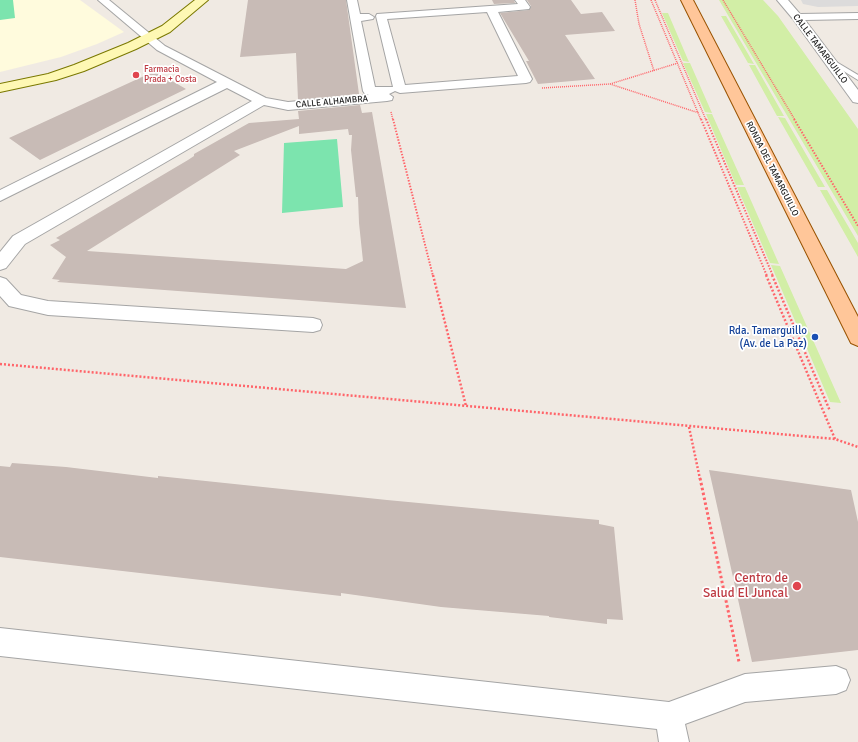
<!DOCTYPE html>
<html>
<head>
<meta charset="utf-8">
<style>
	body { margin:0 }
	canvas { display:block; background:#f0eae3 }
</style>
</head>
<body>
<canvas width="858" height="742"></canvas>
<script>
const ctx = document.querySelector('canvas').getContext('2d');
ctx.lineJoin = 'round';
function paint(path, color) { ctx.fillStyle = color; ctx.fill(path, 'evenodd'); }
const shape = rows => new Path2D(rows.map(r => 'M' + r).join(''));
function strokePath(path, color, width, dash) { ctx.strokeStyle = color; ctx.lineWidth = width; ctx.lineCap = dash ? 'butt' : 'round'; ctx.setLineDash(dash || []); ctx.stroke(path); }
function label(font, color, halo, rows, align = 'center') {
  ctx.font = font + ' Signika,sans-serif'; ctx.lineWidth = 3.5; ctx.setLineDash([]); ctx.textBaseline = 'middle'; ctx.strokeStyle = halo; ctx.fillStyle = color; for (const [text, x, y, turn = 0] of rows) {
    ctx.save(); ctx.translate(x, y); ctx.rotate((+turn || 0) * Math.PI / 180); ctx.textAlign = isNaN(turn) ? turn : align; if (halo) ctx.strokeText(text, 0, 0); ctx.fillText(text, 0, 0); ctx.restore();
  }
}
paint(shape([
	[801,0,858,0,858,6,818,7,803,4]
]), '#dcdbdb');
paint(shape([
	[0,0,80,0,124,32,97,44,61,57,0,72]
]), '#fffbdd');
paint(shape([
	[719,0,763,0,778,16,858,129,858,236],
	[662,13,668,13,689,62,683,61],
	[721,16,726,16,754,64,748,63],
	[683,63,690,63,712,113,705,112],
	[749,65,755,65,784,116,777,116],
	[706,114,712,114,744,185,736,185],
	[778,117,785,118,825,187,818,187],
	[737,187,745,187,779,264,770,263],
	[820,190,827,190,858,243,858,257],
	[771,265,780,266,841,403,830,402]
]), '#d2eea6');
paint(shape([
	[0,0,13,0,15,18,0,20],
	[337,139,343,207,282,213,284,143]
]), '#7ce4ae');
paint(shape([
	[248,0,346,0,359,94,298,100,296,53,240,57],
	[492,0,514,0,515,3,494,4],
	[527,0,571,0,581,14,602,12,615,31,565,35,595,79,538,84,526,61,529,61,500,13,529,10,531,6],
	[155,71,186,89,40,160,9,138],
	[360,105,362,113,372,112,406,308,57,282,60,280,52,279,66,257,50,245,60,240,56,238,188,160,194,156,194,154,249,123,299,119,298,111],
	[299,126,299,134,348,129,349,135,352,135,351,150,356,197,358,197,359,223,363,261,346,269,87,251,240,155,234,151],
	[12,463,66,467,158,478,158,476,387,500,599,520,599,524,614,527,623,620,607,619,607,624,549,617,549,616,441,607,341,593,341,596,0,557,0,466,10,467],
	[709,470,851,490,858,522,858,650,752,662]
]), '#c8bbb6');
const lane = shape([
	[829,60,833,60,858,75,858,80,829,62,829,60]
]);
const street = shape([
	[98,0,109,0,165,46,266,98,288,102,369,95,365,94,363,91,347,0,357,0,360,14,369,14,374,17,373,19,361,21,375,87,393,87,376,16,377,14,518,4,515,0,525,0,530,7,529,9,498,12,532,79,530,82,526,83,400,93,395,91,389,94,393,97,392,100,387,101,288,110,264,105,25,244,6,268,0,270,0,252,13,236,252,101,227,88,0,201,0,190,217,82,157,50,98,0],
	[487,12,518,76,405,85,387,19,487,12],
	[777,0,788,0,800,14,858,13,858,19,805,20,858,90,858,103,853,102,793,19,777,0],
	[0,277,6,279,21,295,48,301,313,318,320,320,322,325,320,330,313,332,48,315,9,306,0,296,0,277],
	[0,628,669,702,745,674,836,666,846,670,850,680,846,690,836,694,745,702,685,724,689,742,659,742,657,729,0,656,0,628]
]);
const secondary = shape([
	[195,0,208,0,170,32,136,49,84,71,56,80,0,92,0,84,48,74,74,65,128,43,162,26,195,0]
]);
const primary = shape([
	[681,0,693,0,858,317,858,346,851,343,681,0]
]);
strokePath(lane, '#a5a5a5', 2);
strokePath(street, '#a5a5a5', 2);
strokePath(secondary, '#7a7800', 2);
strokePath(primary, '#985200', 2);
strokePath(shape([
	[635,0,639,24,654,71],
	[651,0,701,120],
	[655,0,706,120],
	[723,0,795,120],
	[610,84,678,63],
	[542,88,610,84,699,113],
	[391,112,393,120]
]), '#ff656a', 1.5, [1, 1]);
strokePath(shape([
	[393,119,433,276],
	[701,119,767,276],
	[706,119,773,276],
	[794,119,858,226]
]), '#ff656a', 2, [1.5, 1.5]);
strokePath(shape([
	[433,275,466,406],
	[766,275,835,439],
	[772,275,830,411],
	[0,364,835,439,858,447],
	[689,427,700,479]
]), '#ff656a', 2.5, [2, 2]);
strokePath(shape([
	[700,478,739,662]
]), '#ff656a', 3, [2.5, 2.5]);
paint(lane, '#fff');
paint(street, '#fff');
paint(secondary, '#fef8b4');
paint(primary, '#ffc699');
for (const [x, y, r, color] of [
	[136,75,4,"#e0444e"],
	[815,337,4,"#1a4fb4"],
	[797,586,5,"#e0444e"]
]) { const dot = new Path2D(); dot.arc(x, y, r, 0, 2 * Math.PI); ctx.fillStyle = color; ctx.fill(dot); strokePath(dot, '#fff', 1.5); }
label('9px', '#1e1e1e', '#fff', [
	["CALLE TAMARGUILLO",820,49,53],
	["CALLE ALHAMBRA",332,102,-5],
	["RONDA DEL TAMARGUILLO",772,169,63]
]);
label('9px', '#be3a42', '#fff', [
	["Farmacia",144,70],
	["Prada + Costa",144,80]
], 'left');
label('11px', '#164399', '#fff', [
	["Rda. Tamarguillo",807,331],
	["(Av. de La Paz)",807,344]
], 'right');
label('13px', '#be3a42', '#fff', [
	["Centro de",788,579],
	["Salud El Juncal",788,594]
], 'right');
</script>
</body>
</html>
